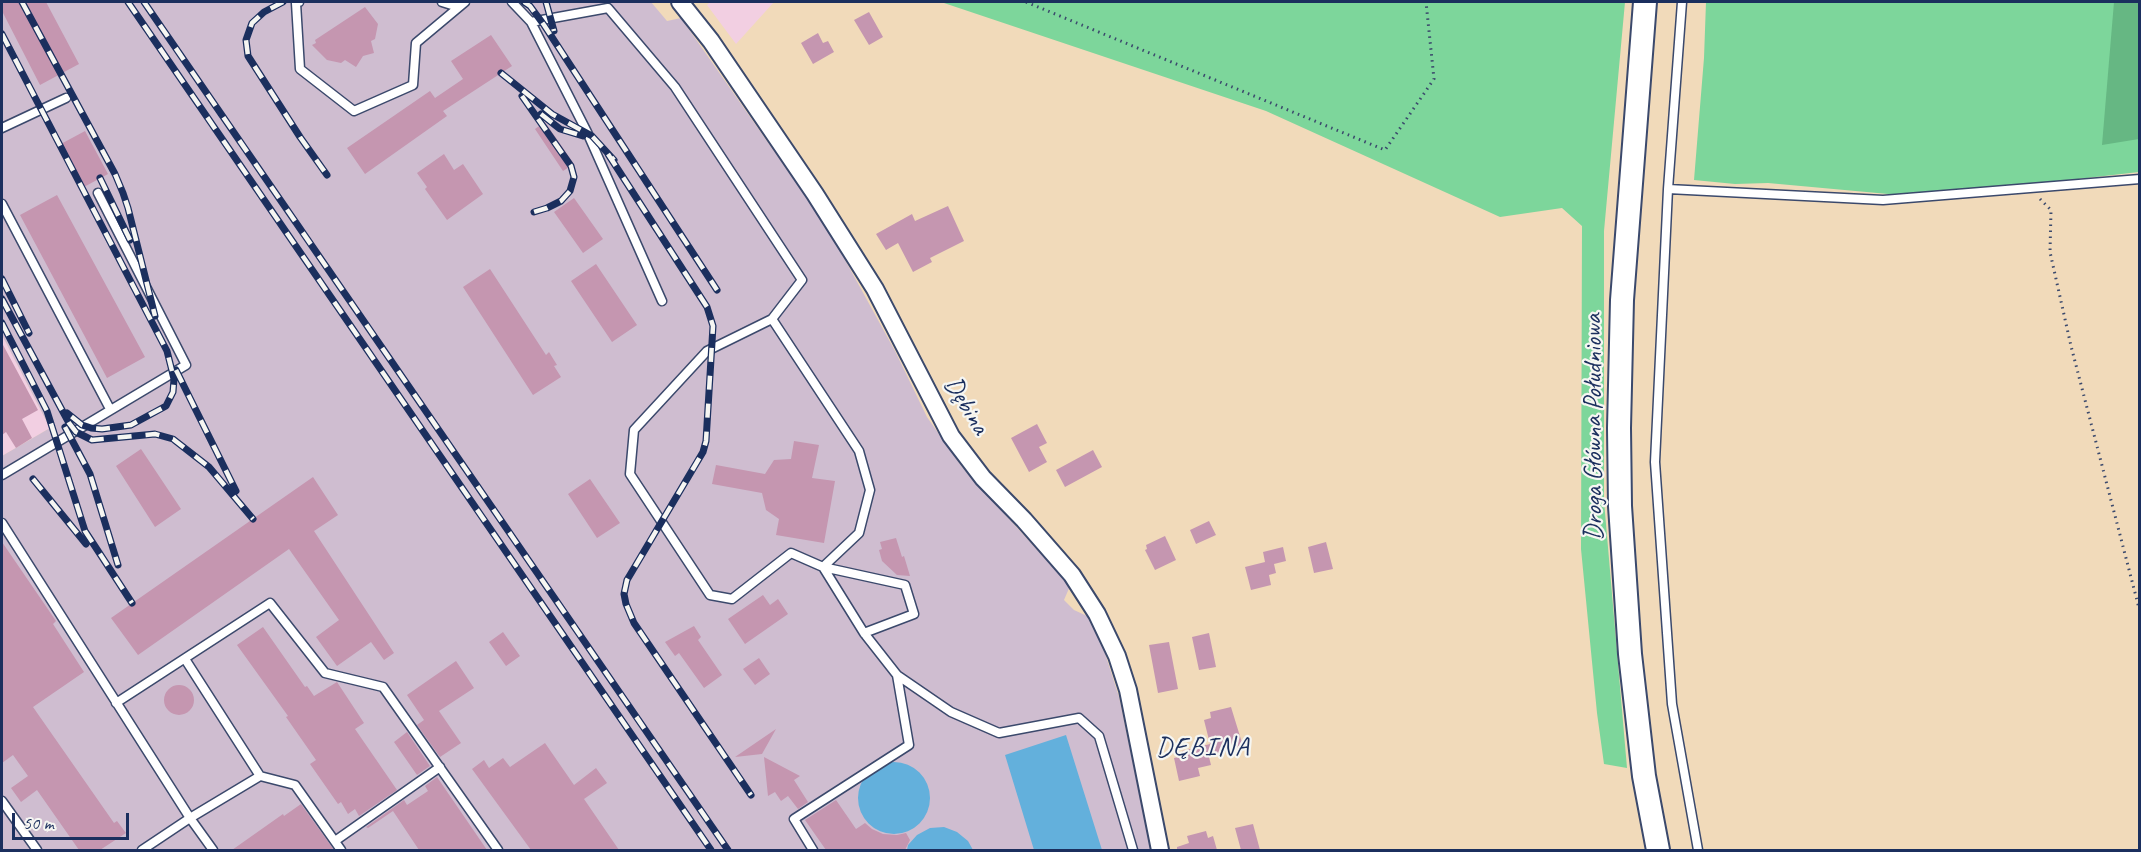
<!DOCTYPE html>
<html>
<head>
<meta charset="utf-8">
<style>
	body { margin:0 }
	#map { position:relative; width:2141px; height:852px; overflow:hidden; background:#f1daba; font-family:Caveat,sans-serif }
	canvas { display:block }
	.frame { position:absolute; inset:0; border:3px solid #1b2f5e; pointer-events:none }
	.scale { position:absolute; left:12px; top:813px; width:117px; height:27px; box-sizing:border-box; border:3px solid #1b2f5e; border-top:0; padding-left:8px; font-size:18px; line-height:21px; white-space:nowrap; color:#1b2f5e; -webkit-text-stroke:4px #f6f6f2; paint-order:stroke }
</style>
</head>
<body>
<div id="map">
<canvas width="2141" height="852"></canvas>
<div class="frame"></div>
<div class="scale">50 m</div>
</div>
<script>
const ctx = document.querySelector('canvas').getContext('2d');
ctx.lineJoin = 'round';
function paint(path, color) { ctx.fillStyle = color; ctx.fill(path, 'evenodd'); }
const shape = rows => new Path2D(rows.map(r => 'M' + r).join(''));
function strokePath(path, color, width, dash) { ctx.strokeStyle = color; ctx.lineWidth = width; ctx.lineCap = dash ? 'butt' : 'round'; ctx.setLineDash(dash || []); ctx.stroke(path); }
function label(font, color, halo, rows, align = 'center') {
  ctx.font = font + ' Caveat,sans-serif'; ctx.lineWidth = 4.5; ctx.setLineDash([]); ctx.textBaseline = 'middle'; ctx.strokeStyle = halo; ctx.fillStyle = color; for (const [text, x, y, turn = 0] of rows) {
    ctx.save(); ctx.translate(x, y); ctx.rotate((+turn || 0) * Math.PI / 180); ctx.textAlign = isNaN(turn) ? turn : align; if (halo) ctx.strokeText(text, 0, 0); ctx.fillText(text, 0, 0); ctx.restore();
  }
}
paint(shape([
	[710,2,774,2,736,44,707,5],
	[2,335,50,428,2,456]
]), '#f2cfe2');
paint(shape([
	[2,2,651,2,667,21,681,18,827,227,895,351,927,417,962,467,1070,586,1064,600,1074,610,1087,616,1103,647,1119,697,1151,850,2,850,2,456,50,428,2,335]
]), '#cfbdd0');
paint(shape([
	[941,2,1625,2,1604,231,1604,501,1627,768,1604,764,1597,713,1581,549,1582,226,1562,208,1500,217,1266,111],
	[1706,2,2139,2,2139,172,1921,197,1768,183,1735,184,1694,180,1704,58]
]), '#7dd69b');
paint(shape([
	[2114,2,2139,2,2139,139,2102,145]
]), '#66b783');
paint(shape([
	[1066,735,1102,850,1034,850,1005,755],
	'858 798a36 36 0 1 1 72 0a36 36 0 1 1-72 0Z',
	[944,827,957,832,968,841,973,850,907,850,908,845,917,835,930,828]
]), '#63b0dc');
paint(shape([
	[2,2,46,2,79,64,40,85,2,11],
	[365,7,378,24,375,39,371,41,374,53,363,56,356,67,345,60,341,63,327,60,312,45,316,43,315,40],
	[869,12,883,37,869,45,854,20],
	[818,33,823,43,828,41,834,52,813,64,801,43],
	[491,35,512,66,443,111,447,116,365,174,347,148,430,91,435,98,463,79,451,61],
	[545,122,574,164,563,171,535,129],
	[85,131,108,174,82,188,59,145],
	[444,154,454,170,463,164,483,194,447,220,425,189,427,187,417,173],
	[57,195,145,357,107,378,20,215],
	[574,198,603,239,583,253,554,212],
	[948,206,964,241,930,258,932,262,913,272,898,243,886,250,876,234,912,214,915,221],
	[596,264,637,325,612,342,571,281],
	[490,269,546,355,549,352,557,365,554,366,561,377,533,395,463,287],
	[2,343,38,410,22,419,32,438,16,448,6,432,2,435],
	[1037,424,1047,443,1039,447,1047,462,1029,472,1011,438],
	[794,441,819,445,812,478,835,481,824,543,776,535,779,519,766,510,762,493,712,484,716,465,765,474,774,460,791,459],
	[141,449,181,509,155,527,116,466],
	[1093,450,1102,467,1065,487,1056,470],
	[313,477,338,515,314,531,394,653,384,660,371,642,337,666,316,637,339,620,289,549,138,655,111,618],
	[590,479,620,523,597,538,568,494],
	[1209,521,1216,535,1196,544,1190,530],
	[1165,536,1176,560,1155,570,1145,550,1147,549,1146,545],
	[896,538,902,557,904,556,910,576,897,575,882,561,879,550,882,549,880,542],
	[2,542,56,621,53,624,84,672,33,707,114,823,117,821,126,833,100,850,79,850,37,790,21,802,11,788,28,776,13,755,2,763],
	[1326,542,1333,569,1314,573,1308,547],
	[1283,547,1286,561,1274,564,1276,573,1269,575,1271,585,1251,590,1245,567,1265,562,1263,552],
	[763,595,770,605,778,599,788,614,745,644,728,619],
	[694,626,701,637,698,640,722,675,704,688,679,653,675,656,665,642],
	[263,627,305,687,307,686,314,696,337,682,364,723,355,729,397,790,359,816,355,809,348,814,341,802,338,804,310,764,316,760,286,717,288,716,237,645],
	[503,632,520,656,506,666,489,642],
	[1209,633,1216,667,1199,670,1192,637],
	[1169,642,1178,689,1158,693,1149,645],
	[759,658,770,674,755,685,743,669],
	[456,661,474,688,439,711,461,743,440,757,417,725,424,720,407,695],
	'164 700a15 15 0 1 1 30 0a15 15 0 1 1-30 0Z',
	[1231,707,1243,746,1209,757,1211,765,1198,768,1200,776,1179,781,1174,758,1183,756,1182,751,1210,744,1204,720,1211,718,1210,712],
	[776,729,762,754,735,757],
	[407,732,430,766,417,775,394,742],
	[545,743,574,785,596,768,607,783,584,799,619,850,531,850,472,769,484,760,489,768,503,758,510,767],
	[764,757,800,776,794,780,808,802,798,809,788,796,781,801,775,792,768,796],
	[437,777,487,850,419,850,393,811,368,828,366,827,404,800,407,805,428,791,425,786],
	[836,800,856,829,865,823,872,829,883,834,897,835,906,833,910,840,905,850,826,850,805,820],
	[301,804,334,850,232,850,283,814,284,816],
	[1253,824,1260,850,1241,850,1235,828],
	[1206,831,1208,838,1213,836,1217,850,1177,850,1177,847,1189,843,1187,836]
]), '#c596b0');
const service = shape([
	[299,2,296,3,300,69,354,111,413,85,416,43,465,2],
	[442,2,458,7],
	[512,2,531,22,608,8,675,87,802,280,772,319,707,351,634,430,630,474,710,595,732,599,791,553,823,567,859,533,870,490,859,451,772,319],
	[531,22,587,132,662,301],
	[2,128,66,98],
	[1668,189,1682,2],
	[2,204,110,409],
	[2,475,186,365,98,193],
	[2,523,190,818,142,850],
	[823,567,864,633,897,675,951,712,999,733,1079,718,1099,736,1133,850],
	[823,567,905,585,914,614,864,633],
	[185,659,260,776,295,785,341,850],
	[116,703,270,603,325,673,383,687,498,850],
	[2,801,37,850],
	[335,841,440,767],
	[213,850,190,818,260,776],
	[813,850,794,819,909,745,897,675],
	[1698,850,1672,704,1655,462,1668,189,1883,200,2140,179]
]);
const minor = shape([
	[680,2,711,41,815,194,875,289,951,436,983,478,1024,520,1072,575,1097,614,1117,656,1128,690,1160,850]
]);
const secondary = shape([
	[1645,2,1622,300,1619,428,1620,506,1630,654,1644,776,1658,850]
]);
strokePath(service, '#3b496c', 11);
strokePath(minor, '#3b496c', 20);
strokePath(secondary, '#3b496c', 26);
strokePath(shape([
	[1026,2,1385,150,1434,79,1426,2],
	[2040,199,2051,210,2050,252,2071,346,2140,612]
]), '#3b496c', 3, [1.5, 4.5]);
strokePath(service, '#fff', 8);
strokePath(minor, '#fff', 16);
strokePath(secondary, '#fff', 22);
const rail = shape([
	[22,2,115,174,123,193,128,208,155,316],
	[128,2,711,850],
	[144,2,728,850],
	[283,2,264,12,252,23,246,40,248,56,300,137,327,175],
	[524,2,530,6,544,25,717,290],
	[546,2,554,31],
	[2,34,167,351,174,379,173,392,166,406,131,425,102,429,91,428,82,425,67,413],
	[501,73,552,114,592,136,614,160],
	[522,96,571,166,574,177,570,191,561,201,547,208,534,212],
	[541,114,560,129,583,136],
	[608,154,707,307,713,326,706,441,703,452,627,580,624,594,626,604,634,623,751,795],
	[100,178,130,240],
	[2,279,29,333],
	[2,299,69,423,76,432,92,440,155,434,173,439,209,467,253,519],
	[2,323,47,411,85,531,132,603],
	[176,370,236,491],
	[65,427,90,474,118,565],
	[33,479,86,544]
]);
strokePath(rail, '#1b2f5e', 7);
strokePath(rail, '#f6f6f2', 4.5, [14]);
label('26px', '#1b2f5e', '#f6f6f2', [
	["Dębina",966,406,59],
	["Droga Główna Południowa",1594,427,-90]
]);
ctx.letterSpacing = '1.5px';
label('27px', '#1b2f5e', '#f6f6f2', [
	["DĘBINA",1203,748]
]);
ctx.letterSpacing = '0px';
</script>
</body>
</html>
